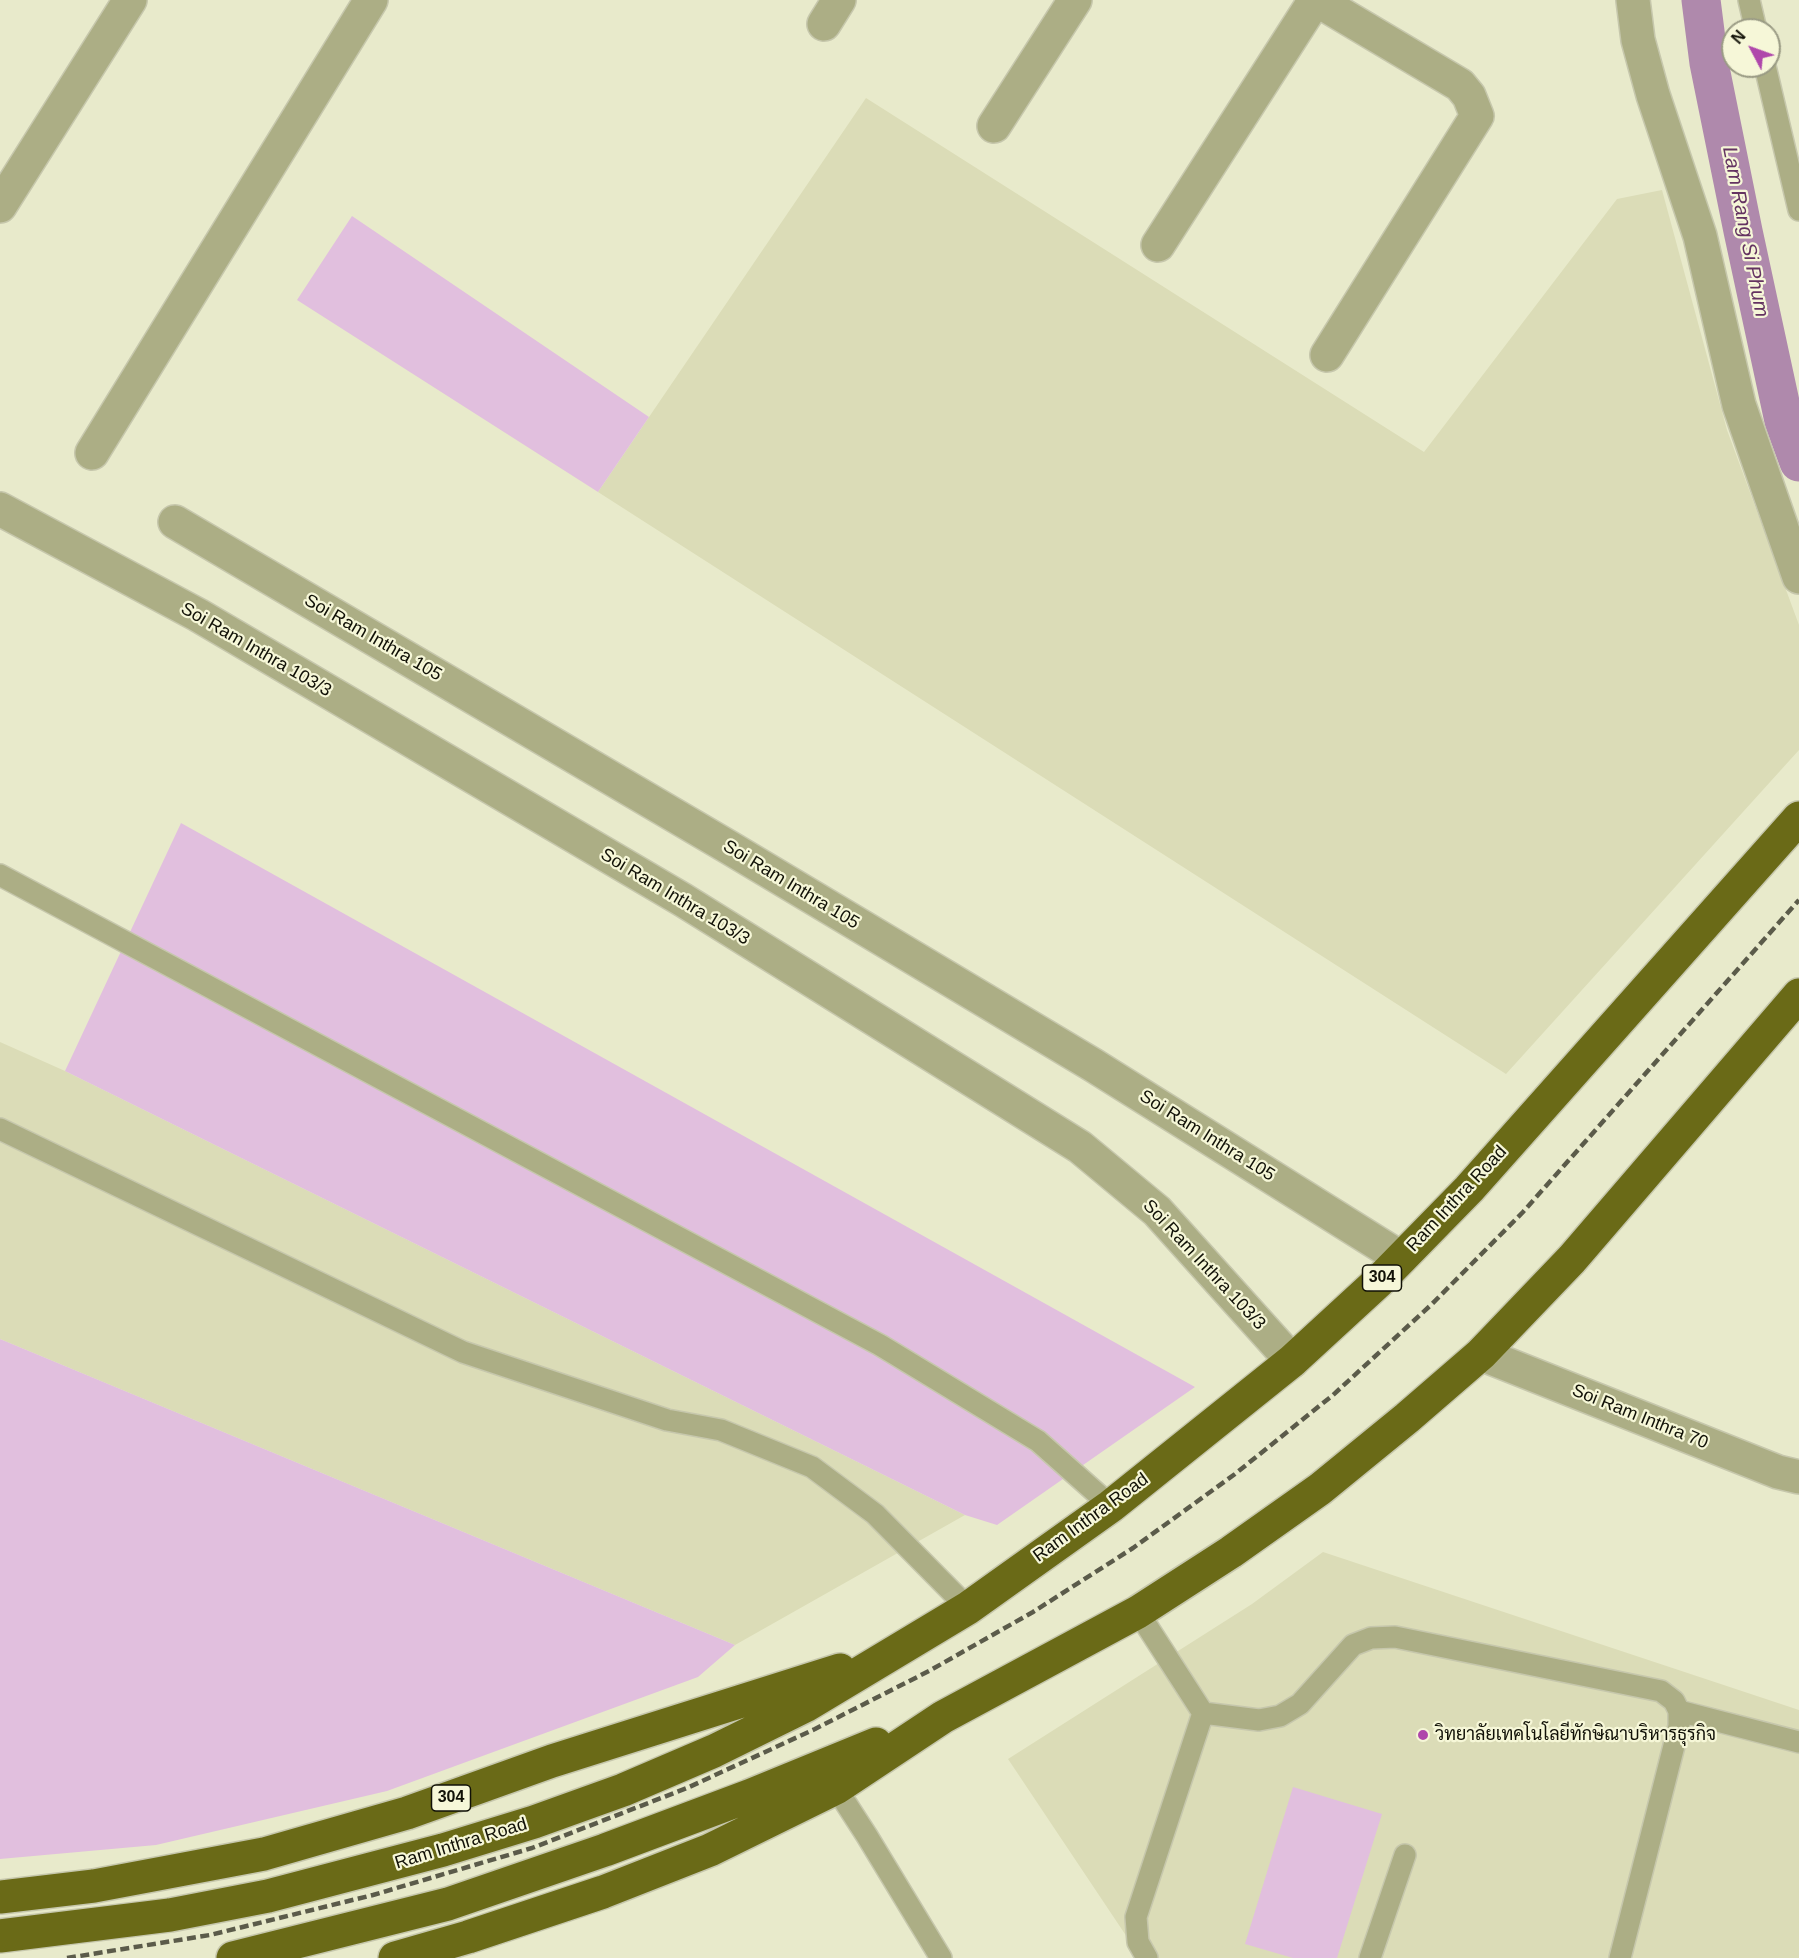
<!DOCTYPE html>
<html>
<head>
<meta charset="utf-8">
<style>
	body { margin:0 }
	#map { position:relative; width:1799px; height:1958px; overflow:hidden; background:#e8eacb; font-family:Arial,sans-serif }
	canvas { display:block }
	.north { position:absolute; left:1721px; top:18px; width:60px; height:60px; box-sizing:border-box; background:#f6f7d8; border:2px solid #9a9b84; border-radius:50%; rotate:311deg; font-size:16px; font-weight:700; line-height:24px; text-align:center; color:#111107 }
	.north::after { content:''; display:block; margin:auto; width:21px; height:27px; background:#af47ab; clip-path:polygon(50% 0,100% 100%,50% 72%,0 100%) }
</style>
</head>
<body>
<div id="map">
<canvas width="1799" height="1958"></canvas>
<div class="north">N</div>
</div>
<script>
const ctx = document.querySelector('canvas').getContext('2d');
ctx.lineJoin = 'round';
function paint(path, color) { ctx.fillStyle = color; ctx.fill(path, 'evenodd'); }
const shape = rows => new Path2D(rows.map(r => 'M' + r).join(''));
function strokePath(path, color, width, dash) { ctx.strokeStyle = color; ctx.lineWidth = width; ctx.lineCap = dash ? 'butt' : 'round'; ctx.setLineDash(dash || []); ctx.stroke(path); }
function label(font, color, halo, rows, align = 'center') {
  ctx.font = font + ' Arial,Sarabun,sans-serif'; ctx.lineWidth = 4.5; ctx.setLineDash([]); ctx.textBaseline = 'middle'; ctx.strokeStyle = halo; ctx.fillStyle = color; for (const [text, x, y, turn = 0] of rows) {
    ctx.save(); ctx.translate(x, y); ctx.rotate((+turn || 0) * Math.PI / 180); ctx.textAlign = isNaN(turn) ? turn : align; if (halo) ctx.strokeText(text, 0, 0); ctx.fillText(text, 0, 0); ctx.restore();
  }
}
paint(shape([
	[866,98,1424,452,1617,199,1662,190,1727,430,1799,625,1799,750,1506,1074,598,492],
	[0,1042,65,1071,965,1515,735,1645,0,1339],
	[1323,1552,1799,1710,1799,1958,1141,1958,1008,1759,1252,1604]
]), '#dbdcb7');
paint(shape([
	[352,216,649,417,598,492,297,300],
	[181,823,1195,1387,997,1525,965,1515,65,1071],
	[0,1339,735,1645,698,1677,387,1791,156,1845,0,1859],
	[1293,1787,1382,1814,1337,1958,1293,1958,1245,1944]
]), '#e1bfde');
strokePath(shape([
	[1701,0,1709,63,1743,231,1784,421,1799,462]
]), '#af89ac', 39);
const lane = shape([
	[1749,0,1756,30],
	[1765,66,1799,210],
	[0,875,880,1345,1038,1441,1111,1506],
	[0,1129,463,1352,667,1420,721,1430,812,1467,875,1514,968,1608],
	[1138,1612,1203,1713,1259,1720,1280,1716,1300,1704,1353,1645,1371,1638,1395,1637,1661,1691,1674,1701,1679,1711,1679,1726,1620,1958],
	[1679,1711,1799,1742],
	[836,1788,867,1836,941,1958],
	[1147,1958,1138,1942,1136,1917,1203,1713],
	[1370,1958,1405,1855]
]);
const street = shape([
	[1317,0,1460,85,1469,96,1477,116,1327,355],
	[1633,0,1638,40,1653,95,1700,236,1739,405,1799,577],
	[824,24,839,0],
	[994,126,1075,0],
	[0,206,130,0],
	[1158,245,1315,0],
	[92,453,371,0],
	[0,509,198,615,683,900,1080,1147,1157,1211,1292,1361],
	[175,522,730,848,1093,1065,1401,1258],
	[1481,1354,1778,1472,1799,1477]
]);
const highway = shape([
	[0,1897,94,1886,264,1854,407,1813,552,1761,840,1670],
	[0,1936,170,1915,268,1896,443,1850,534,1822,623,1790,714,1751,805,1706,968,1608,1111,1506,1292,1361,1379,1281,1469,1189,1799,818],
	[233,1958,448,1904,605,1850,749,1796,876,1744],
	[395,1958,468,1937,603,1892,710,1850,836,1788,943,1717,1138,1612,1231,1552,1320,1489,1407,1418,1481,1354,1572,1259,1799,995]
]);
strokePath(lane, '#c6c7ac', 24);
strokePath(street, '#c6c7ac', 36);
strokePath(highway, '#c6c7ac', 36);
strokePath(lane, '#acae85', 21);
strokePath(street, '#acae85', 33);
strokePath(highway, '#6a6a17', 33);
strokePath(shape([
	[67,1958,210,1935,373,1895,532,1848,687,1788,815,1729,929,1671,1033,1612,1133,1548,1235,1474,1333,1395,1432,1304,1523,1212,1799,900]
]), '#5b5b4a', 4.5, [9, 4.5]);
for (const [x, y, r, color] of [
	[1423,1735,6,"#af47ab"]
]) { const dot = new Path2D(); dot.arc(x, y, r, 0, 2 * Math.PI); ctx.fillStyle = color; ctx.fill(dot); strokePath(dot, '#f6f7d8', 2); }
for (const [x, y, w] of [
	[1382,1278,39],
	[451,1798,39]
]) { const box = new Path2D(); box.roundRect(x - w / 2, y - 13, w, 26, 4.5); ctx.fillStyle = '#f6f7d8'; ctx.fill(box); strokePath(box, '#111107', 1.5); }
label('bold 16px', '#111107', null, [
	["304",1382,1278],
	["304",451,1798]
]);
label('18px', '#111107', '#f6f7d8', [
	["Soi Ram Inthra 105",373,638,30],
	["Soi Ram Inthra 103/3",256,650,30],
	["Soi Ram Inthra 105",791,885,31],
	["Soi Ram Inthra 103/3",675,897,31],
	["Soi Ram Inthra 105",1207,1136,32],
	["Ram Inthra Road",1457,1199,-47],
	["Soi Ram Inthra 103/3",1204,1265,47],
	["Soi Ram Inthra 70",1640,1417,22],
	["Ram Inthra Road",1091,1518,-36],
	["Ram Inthra Road",461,1844,-17]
]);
label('18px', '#111107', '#f6f7d8', [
	["วิทยาลัยเทคโนโลยีทักษิณาบริหารธุรกิจ",1435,1735]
], 'left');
label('italic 20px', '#643361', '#f6f7d8', [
	["Lam Rang Si Phum",1745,232,79]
]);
</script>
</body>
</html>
